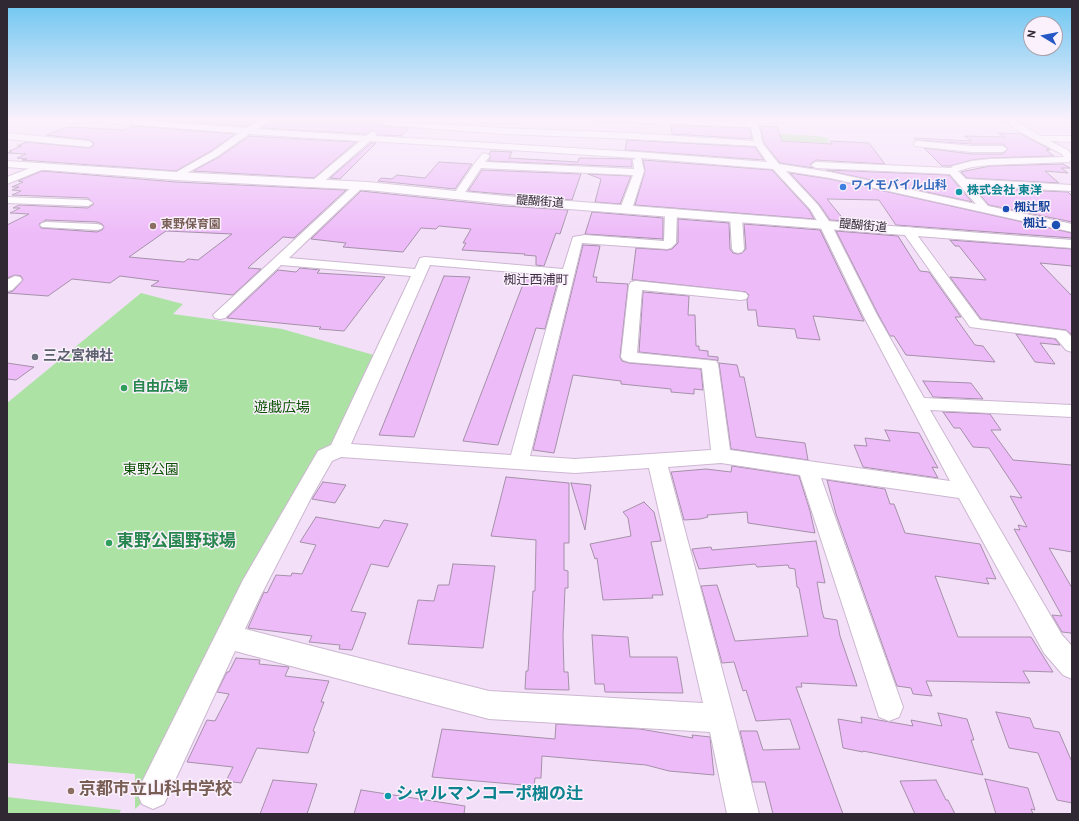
<!DOCTYPE html>
<html>
<head>
<meta charset="utf-8">
<style>
	body { margin:0 }
	#map { position:relative; width:1079px; height:821px; overflow:hidden; background:#f4dff9; font-family:Overpass,sans-serif }
	canvas { display:block }
	.frame { position:absolute; inset:0; border:8px solid #302832; pointer-events:none }
	.north { position:absolute; left:1023px; top:16px; width:40px; height:40px; box-sizing:border-box; background:#faf1fc; border:1px solid #a9a1ab; border-radius:50%; rotate:280deg; font-size:11px; font-weight:700; line-height:16px; text-align:center; color:#302832 }
	.north::after { content:''; display:block; margin:auto; width:14px; height:18px; background:#2557c5; clip-path:polygon(50% 0,100% 100%,50% 72%,0 100%) }
</style>
</head>
<body>
<div id="map">
<canvas width="1079" height="821"></canvas>
<div class="frame"></div>
<div class="north">N</div>
</div>
<script>
const ctx = document.querySelector('canvas').getContext('2d');
ctx.lineJoin = 'round';
function paint(path, color) { ctx.fillStyle = color; ctx.fill(path, 'evenodd'); }
const shape = rows => new Path2D(rows.map(r => 'M' + r).join(''));
function strokePath(path, color, width, dash) { ctx.strokeStyle = color; ctx.lineWidth = width; ctx.lineCap = dash ? 'butt' : 'round'; ctx.setLineDash(dash || []); ctx.stroke(path); }
function label(font, color, halo, rows, align = 'center') {
  ctx.font = font + ' Overpass,"Noto Sans JP",sans-serif'; ctx.lineWidth = 3; ctx.setLineDash([]); ctx.textBaseline = 'middle'; ctx.strokeStyle = halo; ctx.fillStyle = color; for (const [text, x, y, turn = 0] of rows) {
    ctx.save(); ctx.translate(x, y); ctx.rotate((+turn || 0) * Math.PI / 180); ctx.textAlign = isNaN(turn) ? turn : align; if (halo) ctx.strokeText(text, 0, 0); ctx.fillText(text, 0, 0); ctx.restore();
  }
}
paint(shape([
	[760,133,819,136,828,138,828,143,762,140],
	[141,293,183,304,173,314,282,329,381,357,325,457,153,793,135,809,135,774,7,763,7,403],
	[7,797,121,810,119,814,7,814]
]), '#ade2a5');
const building = shape([
	[150,119,260,119,246,126,149,120,150,119],
	[274,119,383,120,380,124,384,126,409,128,401,136,378,135,373,130,366,134,262,128,274,119],
	[671,125,750,128,752,139,672,134,671,125],
	[134,126,235,134,211,151,176,171,22,160,27,159,17,158,26,154,8,153,12,152,9,151,22,146,17,146,27,142,89,148,94,145,94,143,89,140,46,135,68,127,124,130,134,126],
	[760,126,777,127,782,141,832,144,830,141,869,143,885,164,816,160,810,164,813,168,780,163,764,143,760,126],
	[998,133,1021,134,1049,149,1047,149,1050,150,1046,150,1054,156,990,158,972,160,950,166,942,166,924,148,972,154,1003,154,1008,149,1003,144,972,144,916,140,914,138,972,141,964,136,1005,137,998,133],
	[249,136,356,142,314,178,193,171,219,157,249,136],
	[627,140,755,147,764,160,625,150,627,140],
	[371,143,376,143,340,179,330,178,371,143],
	[491,151,512,152,509,158,578,162,579,158,632,159,632,167,488,161,491,157,489,154,491,151],
	[643,160,772,170,809,210,814,219,635,205,645,171,643,160],
	[439,162,472,164,455,189,378,181,381,178,392,179,397,175,425,178,439,162],
	[1063,164,1070,168,1061,168,1068,173,1045,171,1059,183,967,178,961,172,990,166,1063,164],
	[482,170,581,174,572,200,468,191,482,170],
	[827,170,949,175,972,202,830,171,827,170],
	[42,171,176,182,346,190,294,238,283,237,251,265,248,268,261,269,233,295,151,286,159,281,120,276,110,283,72,279,48,296,7,293,13,291,23,280,21,276,15,275,7,278,7,225,29,214,10,213,20,208,13,208,19,205,88,208,94,204,88,198,12,195,21,191,12,190,19,187,12,187,23,182,18,181,42,171],
	[46,220,97,222,102,224,104,227,102,230,97,232,41,228,39,224,46,220],
	[166,231,232,234,198,260,188,259,184,262,129,257,166,231],
	[790,173,830,179,1072,233,1072,238,896,225,879,200,827,199,845,221,830,220,819,204,790,173],
	[588,174,631,176,620,204,595,202,601,179,588,174],
	[974,188,1068,192,1072,196,1072,222,989,205,974,188],
	[361,191,504,206,568,210,560,234,556,233,544,266,536,265,536,256,524,255,525,254,462,250,466,243,463,243,471,229,439,226,436,229,421,228,403,252,343,247,346,243,311,239,361,191],
	[592,212,663,218,663,239,585,234,592,212],
	[678,219,729,223,730,249,733,253,738,254,742,253,746,249,744,224,820,230,864,321,813,316,820,340,797,338,795,329,758,326,756,310,748,310,747,300,749,295,746,292,636,280,632,280,636,248,667,250,672,249,678,243,678,219],
	[836,231,898,236,920,271,929,272,961,317,955,317,975,345,983,346,995,362,906,355,894,336,890,336,878,314,836,231],
	[950,240,1072,249,1072,266,1040,263,1072,296,1072,335,1066,330,981,319,950,277,986,280,959,246,955,246,950,240],
	[583,245,600,246,593,277,597,277,596,282,628,284,620,357,622,361,629,363,701,369,703,390,694,389,694,394,671,392,671,389,621,384,621,381,573,375,554,453,533,450,583,245],
	[300,268,320,270,317,273,385,277,344,331,319,329,321,327,227,318,278,270,296,272,300,268],
	[535,275,541,276,540,279,544,280,543,283,557,284,545,329,536,328,498,445,463,441,525,279,535,279,535,275],
	[444,276,470,277,414,437,379,435,444,276],
	[643,292,689,296,688,315,695,315,696,346,699,346,699,350,708,351,708,356,718,357,718,361,716,360,639,352,643,292],
	[1016,334,1055,339,1060,345,1040,343,1055,364,1035,362,1016,334],
	[7,363,34,367,16,380,7,379,7,363],
	[719,363,737,365,740,377,744,377,756,437,805,443,808,460,731,449,719,363],
	[923,381,971,383,983,399,933,397,923,381],
	[943,412,990,414,1001,430,991,430,1013,460,1072,465,1072,552,1049,548,1072,588,1072,636,1071,633,1062,632,1052,615,1062,616,1014,529,1020,530,1018,525,1027,527,1010,496,1022,498,989,448,973,447,960,428,954,428,943,412],
	[885,430,919,433,938,468,932,467,938,478,863,467,854,445,867,446,865,438,890,441,885,430],
	[732,466,799,476,810,511,815,533,748,523,747,512,707,515,708,517,700,519,684,520,671,472,706,469,731,472,732,466],
	[506,477,569,483,569,543,564,543,564,570,568,571,568,588,565,588,563,636,564,672,568,672,569,690,525,689,526,671,528,671,533,591,535,591,536,540,491,536,506,477],
	[827,480,885,489,890,504,894,504,905,533,980,544,996,579,986,578,989,584,935,576,958,637,1031,637,1053,672,1023,671,1030,683,926,681,932,696,913,694,911,688,897,686,836,514,827,480],
	[323,482,346,485,335,503,312,499,323,482],
	[571,483,591,485,585,530,571,483],
	[644,502,654,512,661,541,651,542,663,595,652,595,653,598,603,600,597,558,595,559,590,544,631,536,628,518,623,512,644,502],
	[316,517,379,528,384,520,408,524,388,567,371,564,351,611,366,613,352,650,339,649,340,645,309,642,312,636,248,628,264,592,267,593,276,575,291,576,292,573,302,574,316,545,300,542,316,517],
	[816,541,825,583,817,582,822,611,824,618,837,620,840,636,857,686,801,683,802,687,796,687,843,814,773,814,765,782,752,782,740,731,757,731,763,750,800,749,790,719,756,721,746,690,743,691,734,662,722,663,701,586,717,585,735,641,808,636,799,588,797,587,795,569,789,568,788,565,757,567,755,564,699,569,692,549,711,547,712,550,816,541],
	[453,564,495,566,483,648,408,644,418,600,434,601,438,585,449,585,453,564],
	[592,635,628,637,630,657,677,657,683,693,605,692,604,684,595,684,592,635],
	[236,658,260,660,259,664,289,667,285,676,329,681,321,702,324,702,313,731,315,732,308,753,257,748,241,783,226,781,233,767,187,762,207,720,215,721,229,694,217,692,227,672,229,672,236,658],
	[996,712,1030,718,1034,728,1059,732,1072,762,1072,803,1057,800,1038,753,1009,748,996,712],
	[938,713,967,719,974,740,971,740,983,775,863,751,863,752,843,748,838,719,862,723,861,717,913,726,911,720,942,726,938,713],
	[556,724,640,729,693,738,692,735,710,737,714,775,669,771,646,765,542,756,541,778,535,778,534,786,432,777,442,729,555,739,556,724],
	[985,779,1028,788,1035,810,1031,809,1033,814,996,814,985,779],
	[273,780,317,784,307,814,260,814,273,780],
	[936,780,946,800,948,800,955,814,915,814,900,781,936,780],
	[361,790,465,806,464,814,354,814,361,790]
]);
paint(building, '#eebbf9');
strokePath(building, '#a490a8', 1);
const minor = shape([
	[84,119,120,119,246,128,263,119,273,119,257,129,366,136,373,131,377,134,375,136,638,152,767,162,756,146,632,139,503,134,385,125,381,123,385,121,503,128,632,133,754,141,751,127,595,121,591,119,660,119,750,122,749,119,757,119,763,144,779,164,830,172,976,204,950,174,816,168,811,165,816,162,951,168,953,166,972,161,990,159,1064,157,1062,154,1022,133,1002,119,1012,119,1041,136,1072,136,1072,142,1050,141,1068,150,1072,155,1072,159,1069,162,990,165,972,167,958,171,966,179,1072,185,1072,191,971,186,988,206,1072,224,1072,232,830,178,786,171,818,205,831,224,877,315,924,398,1072,405,1072,417,930,410,1062,635,1072,646,1072,679,1063,675,1044,653,959,498,821,478,903,707,899,717,889,721,879,717,800,475,721,463,668,467,735,718,759,814,727,814,710,732,489,719,235,651,164,804,153,809,142,804,137,793,142,782,243,580,318,451,331,445,411,276,281,265,225,318,220,319,215,318,213,315,356,183,364,183,365,185,289,258,415,269,420,258,425,257,563,269,573,237,585,235,664,241,665,212,671,209,677,212,676,243,671,248,667,249,582,243,530,456,575,459,711,450,702,368,629,362,623,360,621,357,629,285,631,282,636,281,741,292,746,293,748,296,746,299,741,300,642,290,637,353,716,361,718,364,730,450,950,481,863,315,819,224,810,209,773,169,641,158,644,171,632,209,626,212,620,209,633,175,481,168,462,197,458,198,453,195,475,163,482,154,485,153,490,156,485,162,634,169,633,160,636,158,370,141,320,185,316,186,311,183,312,181,360,141,249,134,218,156,176,179,173,178,171,176,173,174,212,152,239,133,88,121,84,119],
	[430,265,561,276,511,455,351,444,430,265],
	[341,457,575,473,649,468,703,703,489,691,245,629,261,595,312,496,332,461,341,457],
	[7,133,89,141,93,144,89,147,7,139,7,133],
	[918,141,972,146,1003,146,1007,149,1003,152,972,152,915,146,914,144,915,142,918,141],
	[43,163,46,164,48,166,46,168,7,184,7,177,43,163],
	[7,197,88,200,93,203,88,206,7,203,7,197],
	[736,214,740,215,742,217,744,249,742,252,738,253,734,252,732,249,730,217,732,215,736,214],
	[46,222,97,224,101,225,103,227,101,229,97,230,42,227,40,225,42,223,46,222],
	[908,227,912,228,980,320,1066,331,1072,337,1072,352,1066,350,1056,338,970,327,902,231,904,228,908,227],
	[15,276,20,277,22,280,12,290,7,291,7,280,15,276]
]);
const major = shape([
	[7,161,176,172,368,182,504,196,1072,240,1072,248,504,204,368,190,176,180,7,167,7,161]
]);
strokePath(minor, '#ccb7d0', 2);
strokePath(major, '#ccb7d0', 2);
paint(minor, '#fff');
paint(major, '#fff');
const sky = ctx.createLinearGradient(0, 0, 0, 234);
sky.addColorStop(0, '#6dc6f1');
sky.addColorStop(0.51, '#faf1fc');
sky.addColorStop(1, '#faf1fc00');
ctx.fillStyle = sky;
ctx.fillRect(0, 0, 1079, 234);
for (const [x, y, r, color] of [
	[843,187,4,"#3f7fe0"],
	[959,192,4,"#0f9aa8"],
	[1006,209,4,"#1a4fb4"],
	[1056,225,5,"#1a4fb4"],
	[153,226,4,"#8d6e63"],
	[35,357,4,"#6b7280"],
	[124,388,4,"#2e9e5b"],
	[109,543,4,"#2e9e5b"],
	[71,791,4,"#8d6e63"],
	[388,796,4,"#0f9aa8"]
]) { const dot = new Path2D(); dot.arc(x, y, r, 0, 2 * Math.PI); ctx.fillStyle = color; ctx.fill(dot); strokePath(dot, '#faf1fc', 1.5); }
label('bold 12px', '#366cbe', '#faf1fc', [
	["ワイモバイル山科",851,187]
], 'left');
label('bold 12px', '#0d838f', '#faf1fc', [
	["株式会社 東洋",967,192]
], 'left');
label('12px', '#302832', '#faf1fc', [
	["醍醐街道",540,203,4],
	["醍醐街道",863,227,5]
]);
label('bold 12px', '#164399', '#faf1fc', [
	["椥辻駅",1014,209],
	["椥辻",1047,225,"right"]
], 'left');
label('bold 12px', '#785e54', '#faf1fc', [
	["東野保育園",161,226]
], 'left');
label('13px', '#413045', '#faf1fc', [
	["椥辻西浦町",536,281]
]);
label('bold 14px', '#5b616d', '#faf1fc', [
	["三之宮神社",43,357]
], 'left');
label('bold 14px', '#27864d', '#faf1fc', [
	["自由広場",132,388]
], 'left');
label('14px', '#0b5103', '#faf1fc', [
	["遊戯広場",282,409],
	["東野公園",151,471]
]);
label('bold 17px', '#27864d', '#faf1fc', [
	["東野公園野球場",117,543]
], 'left');
label('bold 17px', '#785e54', '#faf1fc', [
	["京都市立山科中学校",79,791]
], 'left');
label('bold 17px', '#0d838f', '#faf1fc', [
	["シャルマンコーポ椥の辻",396,796]
], 'left');
</script>
</body>
</html>
